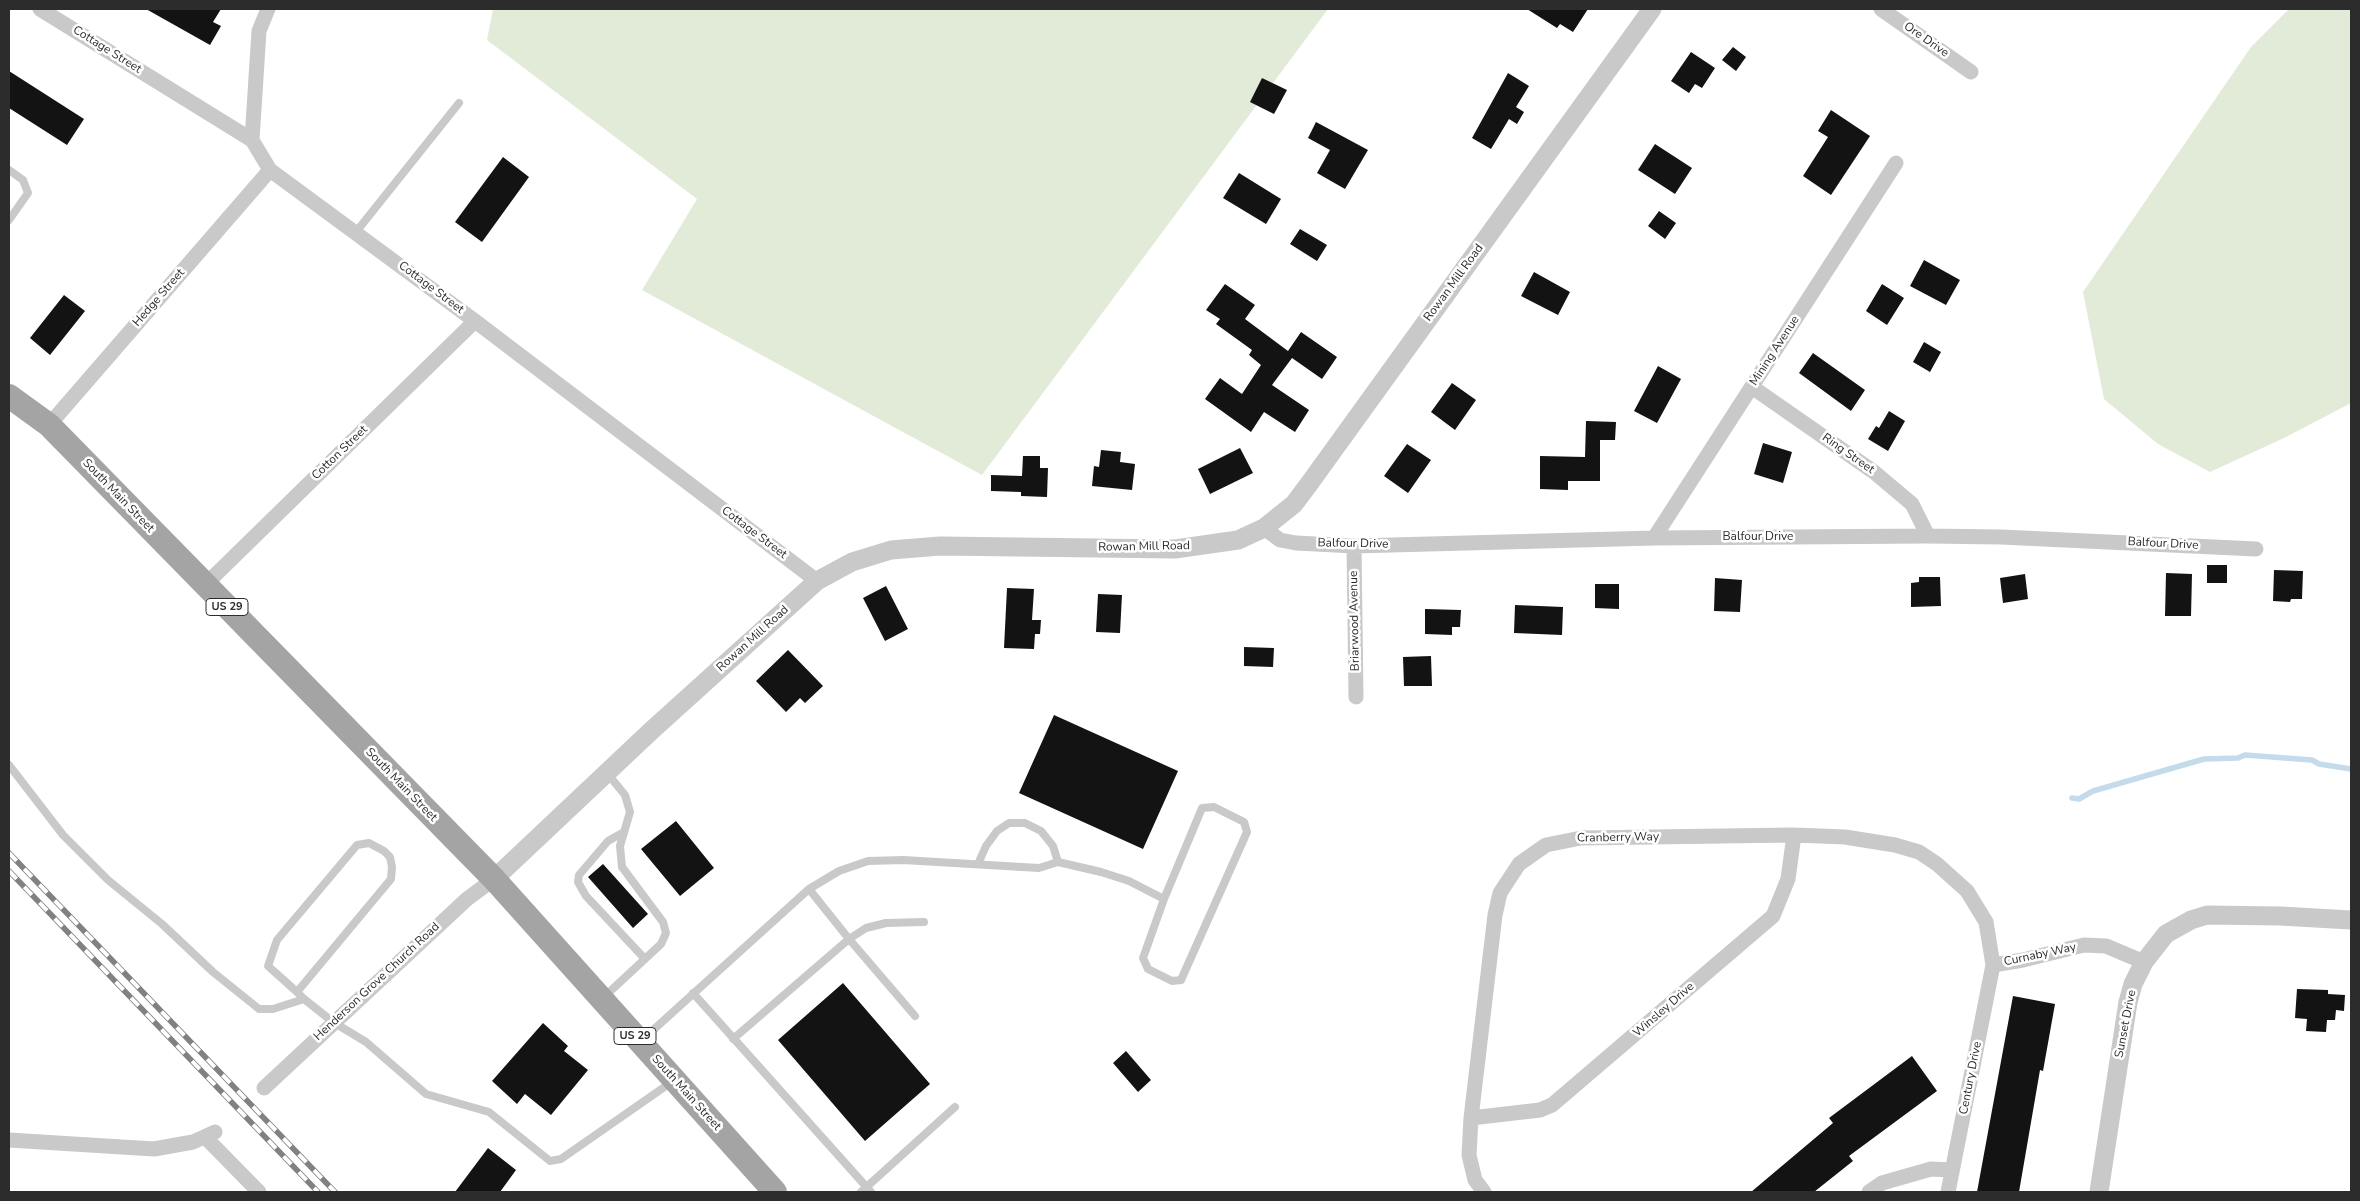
<!DOCTYPE html>
<html>
<head>
<meta charset="utf-8">
<style>
	body { margin:0 }
	#map { position:relative; width:2360px; height:1201px; overflow:hidden; background:#fff; font-family:"Nunito Sans",sans-serif }
	canvas { display:block }
	.frame { position:absolute; inset:0; border:10px solid #2c2c2c; pointer-events:none }
</style>
</head>
<body>
<div id="map">
<canvas width="2360" height="1201"></canvas>
<div class="frame"></div>
</div>
<script>
const ctx = document.querySelector('canvas').getContext('2d');
ctx.lineJoin = 'round';
function paint(path, color) { ctx.fillStyle = color; ctx.fill(path, 'evenodd'); }
const shape = rows => new Path2D(rows.map(r => 'M' + r).join(''));
function strokePath(path, color, width, dash) { ctx.strokeStyle = color; ctx.lineWidth = width; ctx.lineCap = dash ? 'butt' : 'round'; ctx.setLineDash(dash || []); ctx.stroke(path); }
function label(font, color, halo, rows, align = 'center') {
  ctx.font = font + ' "Nunito Sans",sans-serif'; ctx.lineWidth = 5; ctx.setLineDash([]); ctx.textBaseline = 'middle'; ctx.strokeStyle = halo; ctx.fillStyle = color; for (const [text, x, y, turn = 0] of rows) {
    ctx.save(); ctx.translate(x, y); ctx.rotate((+turn || 0) * Math.PI / 180); ctx.textAlign = isNaN(turn) ? turn : align; if (halo) ctx.strokeText(text, 0, 0); ctx.fillText(text, 0, 0); ctx.restore();
  }
}
paint(shape([
	[493,9,1328,9,982,475,642,290,697,199,487,40],
	[2289,9,2351,9,2351,403,2284,438,2210,472,2158,444,2104,399,2083,292,2251,47]
]), '#e2ead8');
strokePath(shape([
	[2072,798,2079,799,2093,791,2204,759,2238,758,2245,755,2312,760,2319,764,2351,769]
]), '#c3dbeb', 5.5);
paint(shape([
	[146,9,221,9,213,22,221,26,210,45],
	[1527,9,1588,9,1573,32,1560,24,1557,28],
	[1733,47,1746,57,1736,71,1722,60],
	[1691,52,1715,68,1702,88,1695,84,1689,93,1671,81],
	[9,71,84,119,67,145,9,108],
	[1508,73,1529,86,1516,107,1524,112,1517,124,1509,119,1491,149,1472,138],
	[1262,78,1287,90,1274,114,1250,102],
	[1831,110,1870,136,1831,195,1803,176,1828,137,1818,131],
	[1316,122,1368,150,1345,189,1317,173,1330,150,1308,138],
	[1655,144,1692,168,1675,194,1638,170],
	[503,157,529,177,482,242,455,222],
	[1239,173,1281,199,1266,224,1223,198],
	[1659,211,1676,223,1665,239,1648,226],
	[1300,229,1327,245,1317,261,1290,244],
	[1924,260,1960,280,1946,305,1910,286],
	[1534,272,1570,292,1558,315,1521,296],
	[1225,284,1255,305,1245,319,1288,351,1301,332,1337,357,1322,379,1292,358,1272,385,1309,410,1295,432,1264,412,1251,432,1205,399,1220,378,1242,394,1261,365,1249,355,1252,350,1216,324,1220,319,1206,310],
	[1882,284,1904,298,1887,325,1866,311],
	[64,295,85,311,50,355,30,338],
	[1924,342,1941,352,1930,372,1913,362],
	[1813,353,1865,390,1851,411,1799,373],
	[1658,366,1681,379,1657,423,1634,411],
	[1452,383,1476,400,1455,430,1431,412],
	[1889,411,1905,421,1888,451,1868,439,1876,426,1879,428],
	[1586,421,1616,422,1615,440,1600,440,1600,481,1568,481,1568,490,1540,489,1540,456,1585,457],
	[1763,443,1792,452,1783,483,1754,474],
	[1407,444,1431,460,1408,493,1384,476],
	[1240,448,1253,473,1210,494,1198,469],
	[1101,450,1121,452,1120,462,1135,464,1132,490,1092,486,1094,466,1099,467],
	[1023,456,1040,456,1040,468,1048,468,1047,497,1021,496,1021,492,991,491,991,475,1022,476],
	[2207,565,2227,565,2227,583,2207,583],
	[2274,570,2303,571,2302,599,2291,599,2290,602,2273,601],
	[2166,573,2192,574,2191,616,2165,616],
	[2025,574,2028,599,2003,603,2000,578],
	[1919,577,1940,577,1941,606,1911,607,1911,583,1919,582],
	[1715,578,1742,580,1740,612,1714,611],
	[1595,584,1619,584,1619,609,1595,608],
	[886,586,908,629,885,641,863,598],
	[1007,588,1034,589,1032,620,1041,620,1040,634,1035,634,1034,649,1004,648],
	[1098,594,1122,595,1120,633,1096,632],
	[1515,605,1563,607,1562,635,1514,633],
	[1425,609,1461,610,1460,627,1452,627,1452,635,1425,634],
	[1244,647,1274,648,1273,667,1244,666],
	[788,650,823,686,805,703,800,698,786,712,756,681],
	[1431,656,1432,686,1404,686,1403,657],
	[1054,715,1178,771,1143,849,1019,793],
	[676,821,714,868,680,896,641,849],
	[603,864,648,914,633,928,588,877],
	[843,983,930,1084,865,1141,778,1040],
	[2297,989,2328,990,2328,994,2345,995,2344,1011,2336,1010,2335,1020,2327,1020,2326,1032,2306,1031,2307,1019,2295,1018],
	[2013,996,2055,1004,2043,1071,2040,1070,2019,1192,1977,1192],
	[543,1023,568,1046,564,1051,588,1070,551,1115,525,1094,517,1104,492,1081],
	[1126,1051,1151,1080,1138,1092,1113,1063],
	[1912,1056,1937,1091,1849,1156,1853,1161,1814,1192,1751,1192,1833,1123,1829,1118],
	[488,1148,516,1170,500,1192,455,1192]
]), '#131313');
strokePath(shape([
	[9,170,23,180,28,193,9,220],
	[356,232,459,103],
	[9,765,63,835,108,880,162,924,213,972,259,1009,273,1009,304,999],
	[1214,807,1244,822,1247,832,1181,980,1172,981,1148,969,1143,958,1164,899,1202,808,1214,807],
	[624,832,608,841,579,875,578,882,586,896,645,959],
	[978,864,986,846,997,831,1009,823,1025,823,1041,831,1053,846,1058,862],
	[297,992,391,879,392,867,390,857,384,851,369,843,357,845,277,940,268,966,297,992,304,999,333,1022,366,1042,426,1094,489,1112,550,1161,561,1159,673,1081],
	[693,993,871,1192],
	[604,997,661,944,666,933,663,922,622,867,620,846,630,812,625,795,607,773],
	[915,1016,849,939,866,928,886,923,924,922],
	[733,1039,849,939,809,889],
	[641,1041,809,889,839,871,868,861,903,860,1039,868,1058,862,1101,872,1129,881,1164,899],
	[861,1192,955,1107]
]), '#c9c9c9', 8);
strokePath(shape([
	[40,9,252,140,270,170,475,321,817,581],
	[1881,9,1971,72],
	[252,140,259,31,268,9],
	[1752,387,1874,472,1912,504,1928,536],
	[49,425,270,170],
	[1264,528,1280,540,1296,543,1354,546,1654,538,1928,536,2001,537,2256,549],
	[1654,538,1896,163],
	[1354,546,1356,697],
	[205,585,475,321],
	[1993,965,2023,960,2084,945,2106,946,2144,962],
	[264,1088,467,899,494,879],
	[1471,1118,1540,1110,1552,1105,1773,916,1788,879,1794,835],
	[205,1137,259,1192],
	[9,1140,154,1149,193,1142,215,1132],
	[1484,1192,1475,1180,1469,1155,1471,1118,1495,915,1500,893,1519,864,1546,845,1581,838,1794,835,1845,837,1895,845,1919,852,1937,864,1967,891,1986,922,1993,965,1948,1192],
	[1869,1192,1882,1183,1931,1169,1952,1170]
]), '#c9c9c9', 15);
strokePath(shape([
	[494,879,651,731,817,581,852,562,891,550,940,546,1175,549,1238,540,1264,528,1294,504,1309,484,1652,9],
	[2099,1192,2128,1002,2133,984,2144,962,2166,934,2191,920,2207,915,2280,916,2351,920]
]), '#c9c9c9', 19);
strokePath(shape([
	[9,396,49,425,494,879,775,1192]
]), '#a4a4a4', 24);
const rail = shape([
	[9,853,335,1192],
	[9,871,318,1192]
]);
strokePath(rail, '#818181', 5.5);
strokePath(rail, '#fff', 4, [11]);
for (const [x, y, w] of [
	[227,607,42],
	[635,1036,42]
]) { const box = new Path2D(); box.roundRect(x - w / 2, y - 8.5, w, 17, 4); ctx.fillStyle = '#fff'; ctx.fill(box); strokePath(box, '#2c2c2c', 1); }
label('bold 11px', '#2c2c2c', null, [
	["US 29",227,607],
	["US 29",635,1036]
]);
label('12px', '#2c2c2c', '#fff', [
	["Ore Drive",1926,40,35],
	["Cottage Street",107,50,32],
	["Rowan Mill Road",1454,283,-54],
	["Cottage Street",431,288,37],
	["Hedge Street",159,298,-49],
	["Mining Avenue",1775,351,-57],
	["Cotton Street",340,453,-44],
	["Ring Street",1848,454,35],
	["South Main Street",118,496,46],
	["Cottage Street",754,533,37],
	["Balfour Drive",1758,537],
	["Balfour Drive",1353,544,1],
	["Balfour Drive",2163,544,3],
	["Rowan Mill Road",1144,547,-1],
	["Briarwood Avenue",1355,621,-91],
	["Rowan Mill Road",753,639,-42],
	["South Main Street",401,785,46],
	["Cranberry Way",1618,838,-1],
	["Curnaby Way",2040,955,-12],
	["Henderson Grove Church Road",377,982,-43],
	["Winsley Drive",1664,1010,-41],
	["Sunset Drive",2126,1024,-79],
	["Century Drive",1971,1078,-79],
	["South Main Street",686,1093,48]
]);
</script>
</body>
</html>
